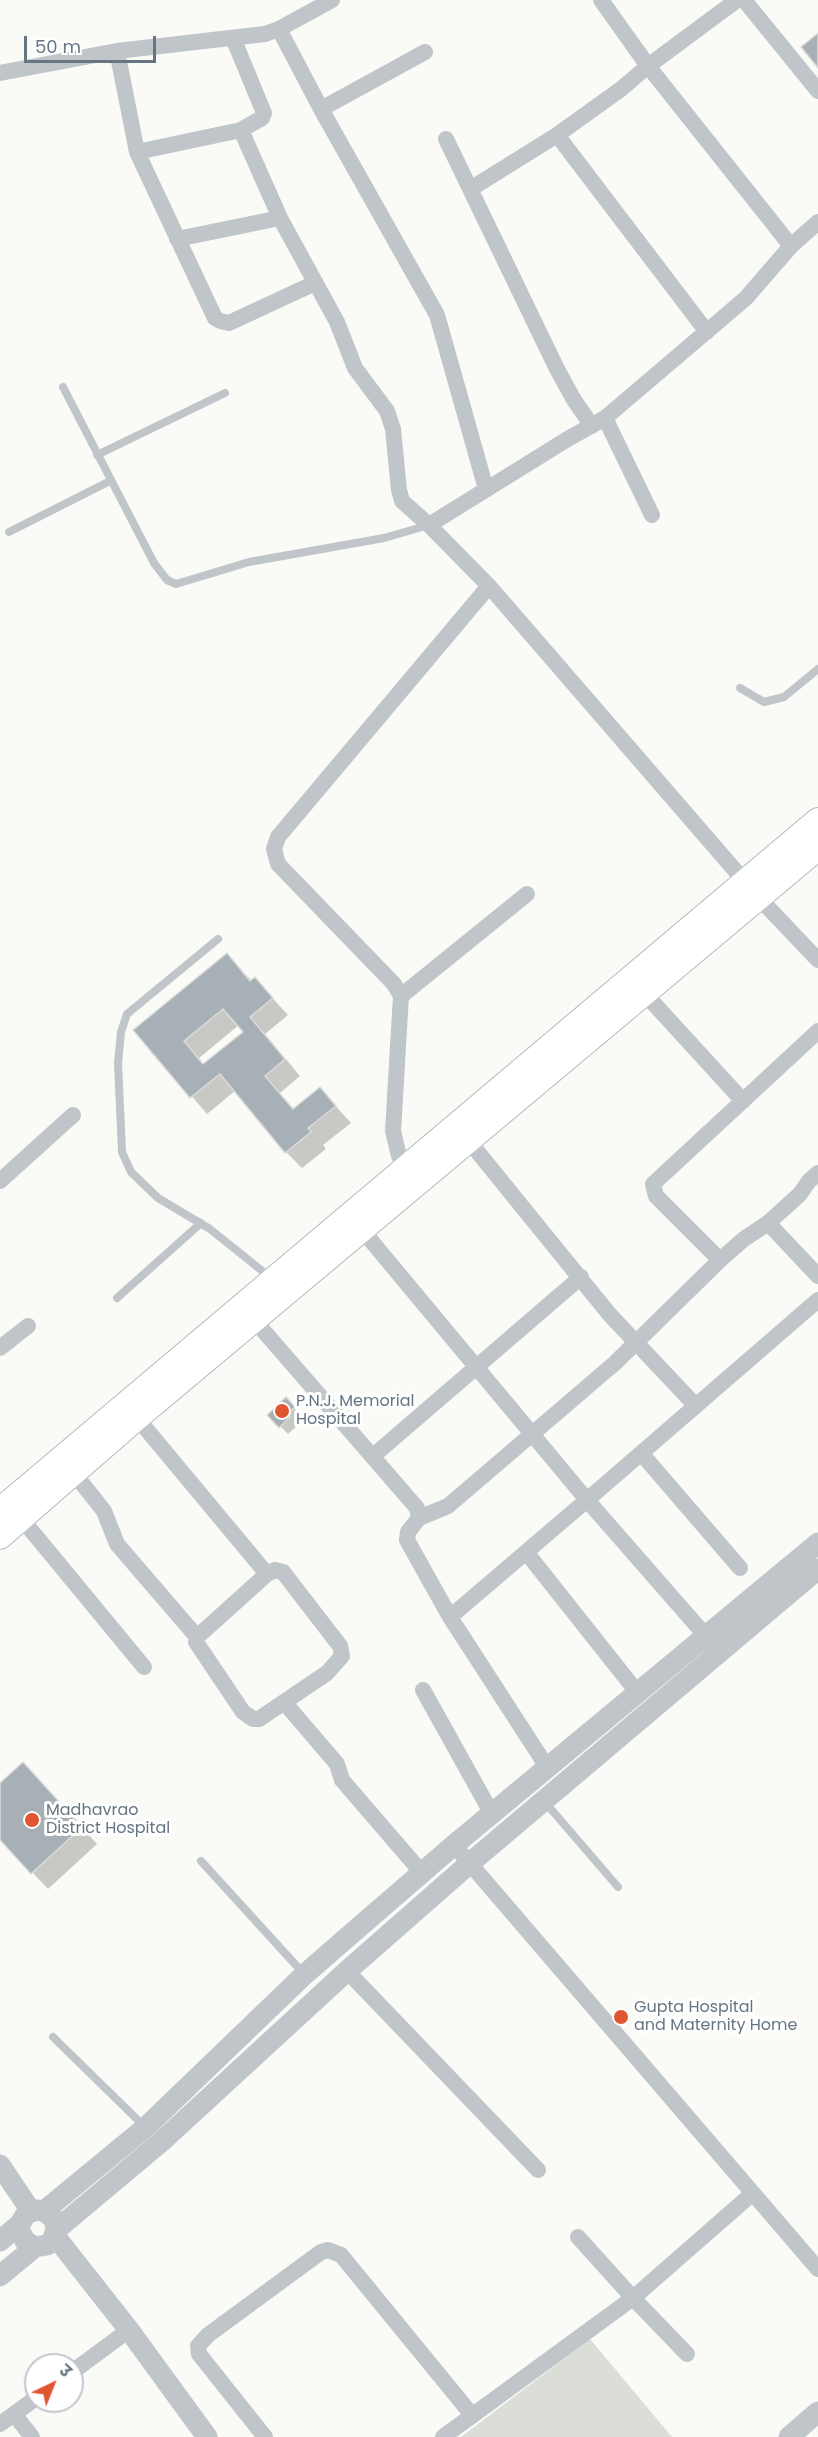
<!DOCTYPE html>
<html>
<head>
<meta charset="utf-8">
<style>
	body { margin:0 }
	#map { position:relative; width:818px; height:2437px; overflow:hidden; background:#fafaf7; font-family:Poppins,"Noto Sans Devanagari",sans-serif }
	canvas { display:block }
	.north { position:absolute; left:24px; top:2353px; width:60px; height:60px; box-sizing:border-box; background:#fff; border:2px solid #c1c8cd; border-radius:50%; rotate:43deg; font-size:16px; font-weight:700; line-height:24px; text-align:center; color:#657682 }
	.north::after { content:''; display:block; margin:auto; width:21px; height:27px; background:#e05631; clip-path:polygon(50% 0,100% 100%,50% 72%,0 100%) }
	.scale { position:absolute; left:24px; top:36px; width:132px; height:27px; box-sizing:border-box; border:3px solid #657682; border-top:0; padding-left:8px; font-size:18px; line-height:21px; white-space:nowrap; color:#657682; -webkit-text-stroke:4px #fff; paint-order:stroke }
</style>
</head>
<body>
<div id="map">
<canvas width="818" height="2437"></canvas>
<div class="north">उ</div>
<div class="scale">50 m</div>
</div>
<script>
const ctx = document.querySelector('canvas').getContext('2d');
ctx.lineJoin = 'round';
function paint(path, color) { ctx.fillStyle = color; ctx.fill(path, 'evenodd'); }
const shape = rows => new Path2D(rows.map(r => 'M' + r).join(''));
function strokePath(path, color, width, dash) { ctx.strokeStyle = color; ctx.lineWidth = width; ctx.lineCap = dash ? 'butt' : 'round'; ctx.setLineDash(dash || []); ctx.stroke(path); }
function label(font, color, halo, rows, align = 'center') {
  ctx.font = font + ' Poppins,sans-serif'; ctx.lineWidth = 6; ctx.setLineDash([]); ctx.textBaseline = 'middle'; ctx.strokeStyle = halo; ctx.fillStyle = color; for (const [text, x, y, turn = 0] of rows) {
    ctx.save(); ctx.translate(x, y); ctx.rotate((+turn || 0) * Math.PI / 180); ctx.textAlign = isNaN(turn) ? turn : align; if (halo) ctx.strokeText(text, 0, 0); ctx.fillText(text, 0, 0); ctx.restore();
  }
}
paint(shape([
	[590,2339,672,2437,461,2437]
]), '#daded7');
paint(shape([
	[227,955,252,981,255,979,288,1015,265,1034,300,1076,280,1093,294,1110,320,1089,351,1123,323,1145,326,1149,302,1168,286,1152,235,1091,207,1114,135,1030],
	[239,1025,245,1032,204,1065,199,1058],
	[286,1399,302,1416,295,1423,297,1426,288,1434,269,1415],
	[39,1780,97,1844,48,1889,0,1838,0,1785]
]), '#0003');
const building = shape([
	[818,33,818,68,801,47,818,33],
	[227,953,250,981,255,977,273,998,250,1017,285,1059,265,1076,293,1109,320,1087,336,1106,308,1128,311,1132,285,1153,220,1074,190,1098,133,1030,227,953],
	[223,1009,243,1032,203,1064,184,1041,223,1009],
	[286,1397,295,1407,288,1414,290,1417,279,1428,267,1415,286,1397],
	[23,1762,82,1827,31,1874,0,1840,0,1783,23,1762]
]);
paint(building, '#a7b0b7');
strokePath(building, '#dbdbda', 1.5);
const secondary = shape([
	[0,1510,818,820],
	[0,1537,137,1418,818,848]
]);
strokePath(secondary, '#b3b9be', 26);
strokePath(shape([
	[63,387,154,563,167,580,176,584,249,562,384,538,429,525],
	[97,455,225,393],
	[9,532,110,481],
	[740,688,764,702,784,697,818,669],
	[218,939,127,1014,121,1032,118,1063,122,1152,131,1172,158,1198,210,1229,271,1278],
	[117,1298,201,1223],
	[544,1801,618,1887],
	[201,1861,304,1974],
	[53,2037,145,2127]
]), '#c0c5c9', 8);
strokePath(shape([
	[601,0,648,66,621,89,557,135,707,332],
	[737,0,648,66,791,246],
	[744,0,818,91],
	[279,29,321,109,437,315,486,489],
	[233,38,264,113,262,118,241,130,280,218,337,322,355,368,387,411,393,429,399,490,402,501,429,525,489,586,759,898,818,960],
	[117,51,137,152,215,318,220,321,229,323,315,283],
	[0,73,117,51,265,34,279,29,332,0],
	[321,109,425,52],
	[446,139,557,369,574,400,592,426],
	[137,152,241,130],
	[472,188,557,135],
	[177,239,280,218],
	[605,418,652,515],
	[429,525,566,440,605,418,746,298,791,246,818,222],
	[646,995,743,1101],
	[401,996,527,894],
	[468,1140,610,1315,696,1406],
	[408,1168,399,1156,393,1131,401,996,394,984,278,864,274,849,278,837,489,586],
	[818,1173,809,1181,800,1194,768,1223,818,1276],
	[0,1181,73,1115],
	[363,1231,587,1500,818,1300],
	[720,1260,656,1196,653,1184,818,1031],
	[255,1321,417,1508,419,1518,408,1532,407,1540,450,1617],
	[0,1348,28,1326],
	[137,1418,267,1574],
	[641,1453,740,1568],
	[373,1456,581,1277],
	[73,1472,104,1511,117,1544,197,1637],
	[21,1518,144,1667],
	[419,1518,448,1506,615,1363,720,1260,744,1239,768,1223],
	[526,1552,637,1692],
	[275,1570,283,1572,340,1646,342,1656,327,1673,259,1719,253,1719,243,1712,196,1642,197,1637,267,1574,275,1570],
	[423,1690,492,1814],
	[284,1702,337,1764,342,1780,423,1874],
	[547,1767,450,1617,587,1500,705,1635],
	[454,1845,818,2269],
	[347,1971,538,2170],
	[578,2237,633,2298,687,2354],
	[72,2372,129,2330],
	[14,2414,32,2437],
	[0,2424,36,2398],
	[265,2437,199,2354,198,2346,208,2335,321,2252,328,2250,341,2255,472,2415],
	[443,2437,633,2298,753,2193]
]), '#c0c5c9', 16);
strokePath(shape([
	[0,2165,31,2211],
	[44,2211,146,2127,304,1975,343,1941,454,1845,818,1543],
	[56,2230,161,2142,347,1971,470,1863,818,1569],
	[55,2236,129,2330,207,2437],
	[0,2241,20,2224],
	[0,2276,35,2247,47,2245,52,2241,56,2230,55,2224,53,2218,44,2211,37,2210,26,2214,20,2224,20,2231,25,2241,35,2247],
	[789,2437,818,2412]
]), '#c0c5c9', 21);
strokePath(secondary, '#fff', 24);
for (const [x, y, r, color] of [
	[282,1411,8,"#e05631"],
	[32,1820,8,"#e05631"],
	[621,2017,8,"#e05631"]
]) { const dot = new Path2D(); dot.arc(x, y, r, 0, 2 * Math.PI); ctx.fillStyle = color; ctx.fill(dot); strokePath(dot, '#fff', 2); }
label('16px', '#657682', '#fff', [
	["P.N.J. Memorial",296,1402],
	["Hospital",296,1420],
	["Madhavrao",46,1811],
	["District Hospital",46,1829],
	["Gupta Hospital",634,2008],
	["and Maternity Home",634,2026]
], 'left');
</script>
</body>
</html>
